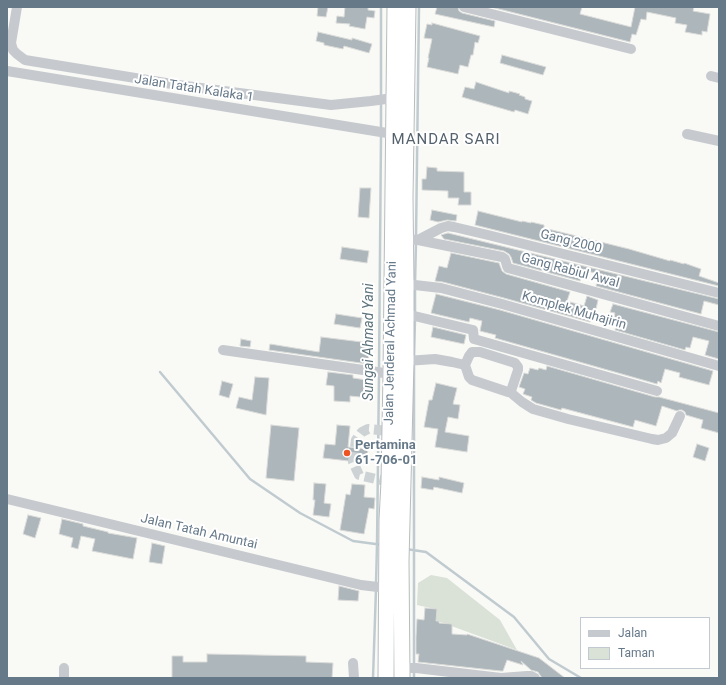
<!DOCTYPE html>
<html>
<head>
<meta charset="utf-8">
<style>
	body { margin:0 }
	#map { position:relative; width:726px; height:685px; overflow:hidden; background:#f9f9f6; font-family:Roboto,sans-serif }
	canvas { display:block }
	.frame { position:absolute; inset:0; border:8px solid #667989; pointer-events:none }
	.legend { position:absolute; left:580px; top:617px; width:130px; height:52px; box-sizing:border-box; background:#fff; border:1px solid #c2c9d0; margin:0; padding:5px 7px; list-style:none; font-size:12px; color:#667989 }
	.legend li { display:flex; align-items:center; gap:8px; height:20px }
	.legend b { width:20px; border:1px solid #c2c9d0 }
</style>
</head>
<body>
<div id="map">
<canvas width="726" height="685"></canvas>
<div class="frame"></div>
<ul class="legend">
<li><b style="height:5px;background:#c6cace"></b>Jalan</li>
<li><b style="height:11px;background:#dae1d7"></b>Taman</li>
</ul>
</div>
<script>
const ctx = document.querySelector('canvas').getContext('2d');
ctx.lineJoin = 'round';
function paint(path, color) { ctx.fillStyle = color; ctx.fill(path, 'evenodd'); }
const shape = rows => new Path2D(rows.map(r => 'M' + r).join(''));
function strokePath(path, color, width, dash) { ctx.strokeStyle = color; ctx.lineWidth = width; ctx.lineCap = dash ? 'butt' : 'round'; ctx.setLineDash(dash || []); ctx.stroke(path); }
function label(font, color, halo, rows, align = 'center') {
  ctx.font = font + ' Roboto,sans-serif'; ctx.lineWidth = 4; ctx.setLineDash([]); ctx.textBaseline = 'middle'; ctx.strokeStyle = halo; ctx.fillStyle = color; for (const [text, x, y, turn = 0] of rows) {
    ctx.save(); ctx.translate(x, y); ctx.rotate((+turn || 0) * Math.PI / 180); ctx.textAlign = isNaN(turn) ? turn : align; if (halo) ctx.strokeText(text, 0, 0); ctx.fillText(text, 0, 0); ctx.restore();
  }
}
paint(shape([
	[431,575,447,578,500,620,517,650,435,620,435,609,417,605,418,583]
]), '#dae1d7');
strokePath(shape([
	[381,98,381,7],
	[381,130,381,103],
	[416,238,419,7],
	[415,284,416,243],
	[415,314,415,289],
	[414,358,415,319],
	[414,363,414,666],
	[379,370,381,135],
	[160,372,250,479,300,513,353,541,383,545],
	[406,549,426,552,514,617,549,659,581,678],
	[376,584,377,545,379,375],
	[373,678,376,589],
	[414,678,414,671]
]), '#c0cbd0', 2.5);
const building = shape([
	[318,7,328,7,326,17,317,16,318,7],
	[345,7,368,7,368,10,375,11,374,18,367,17,365,29,349,26,350,24,336,23,337,16,344,17,345,7],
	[437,7,458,7,459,11,462,13,495,21,494,27,435,14,437,7],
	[491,7,582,7,580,14,631,27,635,7,694,7,693,11,710,14,707,32,702,31,702,35,685,32,687,25,675,23,676,18,647,12,646,20,641,19,636,35,632,34,630,42,491,7],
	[432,23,480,36,478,43,475,42,473,55,471,55,468,67,460,65,458,74,427,67,429,58,428,58,432,39,424,38,427,24,432,25,432,23],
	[318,32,352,40,352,38,372,44,369,53,344,46,343,49,324,45,324,43,316,41,318,32],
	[502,55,546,67,543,75,500,63,502,55],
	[476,82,509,93,509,91,520,94,519,95,525,97,525,99,532,101,528,114,515,110,514,112,462,97,465,87,474,89,476,82],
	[427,167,437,168,437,171,464,172,464,192,471,192,471,205,458,205,459,198,448,198,448,191,422,190,422,179,426,179,427,167],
	[360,188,371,188,369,218,358,217,360,188],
	[432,210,457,215,456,221,447,220,438,222,430,220,432,210],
	[478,211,522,222,522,221,531,223,531,222,544,225,544,228,629,249,670,261,670,260,684,264,684,263,701,269,699,276,719,283,719,286,475,225,478,211],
	[448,233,719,299,719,305,704,301,701,314,596,286,599,274,583,270,580,281,513,263,511,257,509,254,504,251,444,239,441,235,448,233],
	[342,247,369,251,367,263,340,259,342,247],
	[451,253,499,263,502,271,506,274,570,292,567,301,584,306,587,296,598,300,596,309,594,308,590,322,504,298,443,282,435,281,439,266,447,268,451,253],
	[436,294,500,310,713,371,709,385,679,377,680,373,665,369,661,383,658,381,657,384,495,338,496,335,480,331,482,321,470,318,469,322,431,313,436,294],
	[613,304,719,332,719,359,705,355,709,341,693,337,690,348,686,347,685,350,615,330,616,326,612,325,615,313,610,312,613,304],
	[336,314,362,318,360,328,334,324,336,314],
	[433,327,466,335,464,344,431,337,433,327],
	[321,337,370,343,368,364,269,350,270,344,319,352,321,337],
	[241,339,251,341,250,347,240,346,241,339],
	[547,366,655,397,659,397,719,413,719,433,701,428,703,420,686,415,685,412,682,410,679,410,677,411,662,406,656,426,635,420,633,427,562,408,561,410,536,403,531,400,532,397,523,394,525,389,519,387,524,373,528,374,530,368,538,370,539,368,546,370,547,366],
	[328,372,353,375,353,378,373,381,371,398,350,396,350,402,334,401,334,386,326,385,328,372],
	[255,377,269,378,266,415,236,408,239,397,252,400,255,377],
	[222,381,233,384,229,398,219,395,222,381],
	[436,383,457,388,453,404,460,405,458,419,448,417,445,432,469,436,467,452,435,447,438,429,424,427,429,400,432,400,436,383],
	[271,425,299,428,294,481,266,478,271,425],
	[337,425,350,426,348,447,368,449,366,463,323,458,325,444,335,445,337,425],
	[697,444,709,448,705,461,693,457,697,444],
	[422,477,439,480,439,477,464,483,462,493,434,487,433,490,421,488,422,477],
	[314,483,326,484,324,503,331,504,329,517,313,515,315,500,313,500,314,483],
	[352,484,365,485,364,497,375,498,374,509,369,508,364,534,340,530,346,494,350,495,352,484],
	[28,515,41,518,35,538,23,534,28,515],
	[62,519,83,524,83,526,108,532,108,533,137,538,133,559,92,551,95,539,81,536,78,549,71,547,73,538,59,534,62,519],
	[152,543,165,546,162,564,149,562,152,543],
	[339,586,359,591,358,601,338,600,339,586],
	[425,608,437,609,436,621,439,621,439,623,452,624,452,634,467,635,467,634,539,658,565,678,542,678,538,672,531,670,521,661,523,665,507,660,503,671,501,671,418,662,419,654,416,654,416,637,417,619,424,620,425,608],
	[207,654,306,656,306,662,333,663,332,678,172,678,172,656,183,656,183,662,207,662,207,654]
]);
paint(building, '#adb6bb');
strokePath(building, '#dadbd8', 1);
strokePath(shape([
	[389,482,359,475,353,462,356,440,362,432,368,429,389,431]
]), '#cdd3d5', 10, [10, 5]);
const highway = shape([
	[386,678,387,520,389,482,391,374,395,7],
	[402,678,401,561,406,361,406,284,405,197,408,7]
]);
strokePath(highway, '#b8bcbf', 17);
strokePath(shape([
	[17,7,11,43,13,50,17,54,25,60,178,85,331,105,371,101,393,98],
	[464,7,631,49],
	[7,71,393,134],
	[711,76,719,78],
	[687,134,719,141],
	[406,239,418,240,502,257,505,259,507,266,508,268,719,326],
	[418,240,441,228,448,226,454,227,488,235,719,293],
	[406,284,441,288,502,304,719,366],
	[406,314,473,330,474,339,657,391],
	[223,350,391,374],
	[406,361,435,359,452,362,465,365,469,377,472,380,508,392,511,391,518,370,518,367,515,363,480,352,472,352,469,356,465,365],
	[510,392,522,402,533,409,568,419,652,439,658,440,666,438,672,433,680,416],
	[7,499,361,585,386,588],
	[353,663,354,678],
	[402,668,416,668,501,678,527,676,531,676,535,678],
	[64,678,64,668]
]), '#c6cace', 10);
strokePath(highway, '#fff', 15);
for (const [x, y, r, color] of [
	[347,453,4,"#ed5422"]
]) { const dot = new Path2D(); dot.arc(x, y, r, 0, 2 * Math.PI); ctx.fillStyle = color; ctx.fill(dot); strokePath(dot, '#fff', 1.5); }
label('13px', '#667989', '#fff', [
	["Jalan Tatah Kalaka 1",194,89,9],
	["Gang 2000",571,242,14],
	["Gang Rabiul Awal",570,271,15],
	["Komplek Muhajirin",574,311,16],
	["Jalan Jenderal Achmad Yani",391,343,-89],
	["Jalan Tatah Amuntai",199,532,13]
]);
label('bold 13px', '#667989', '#fff', [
	["Pertamina",355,446],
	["61-706-01",355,461]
], 'left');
label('italic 14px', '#5d747d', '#fff', [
	["Sungai Ahmad Yani",369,342,-90]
]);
ctx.letterSpacing = '1px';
label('15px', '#54626d', '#fff', [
	["MANDAR SARI",446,140]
]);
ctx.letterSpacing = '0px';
</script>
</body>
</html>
